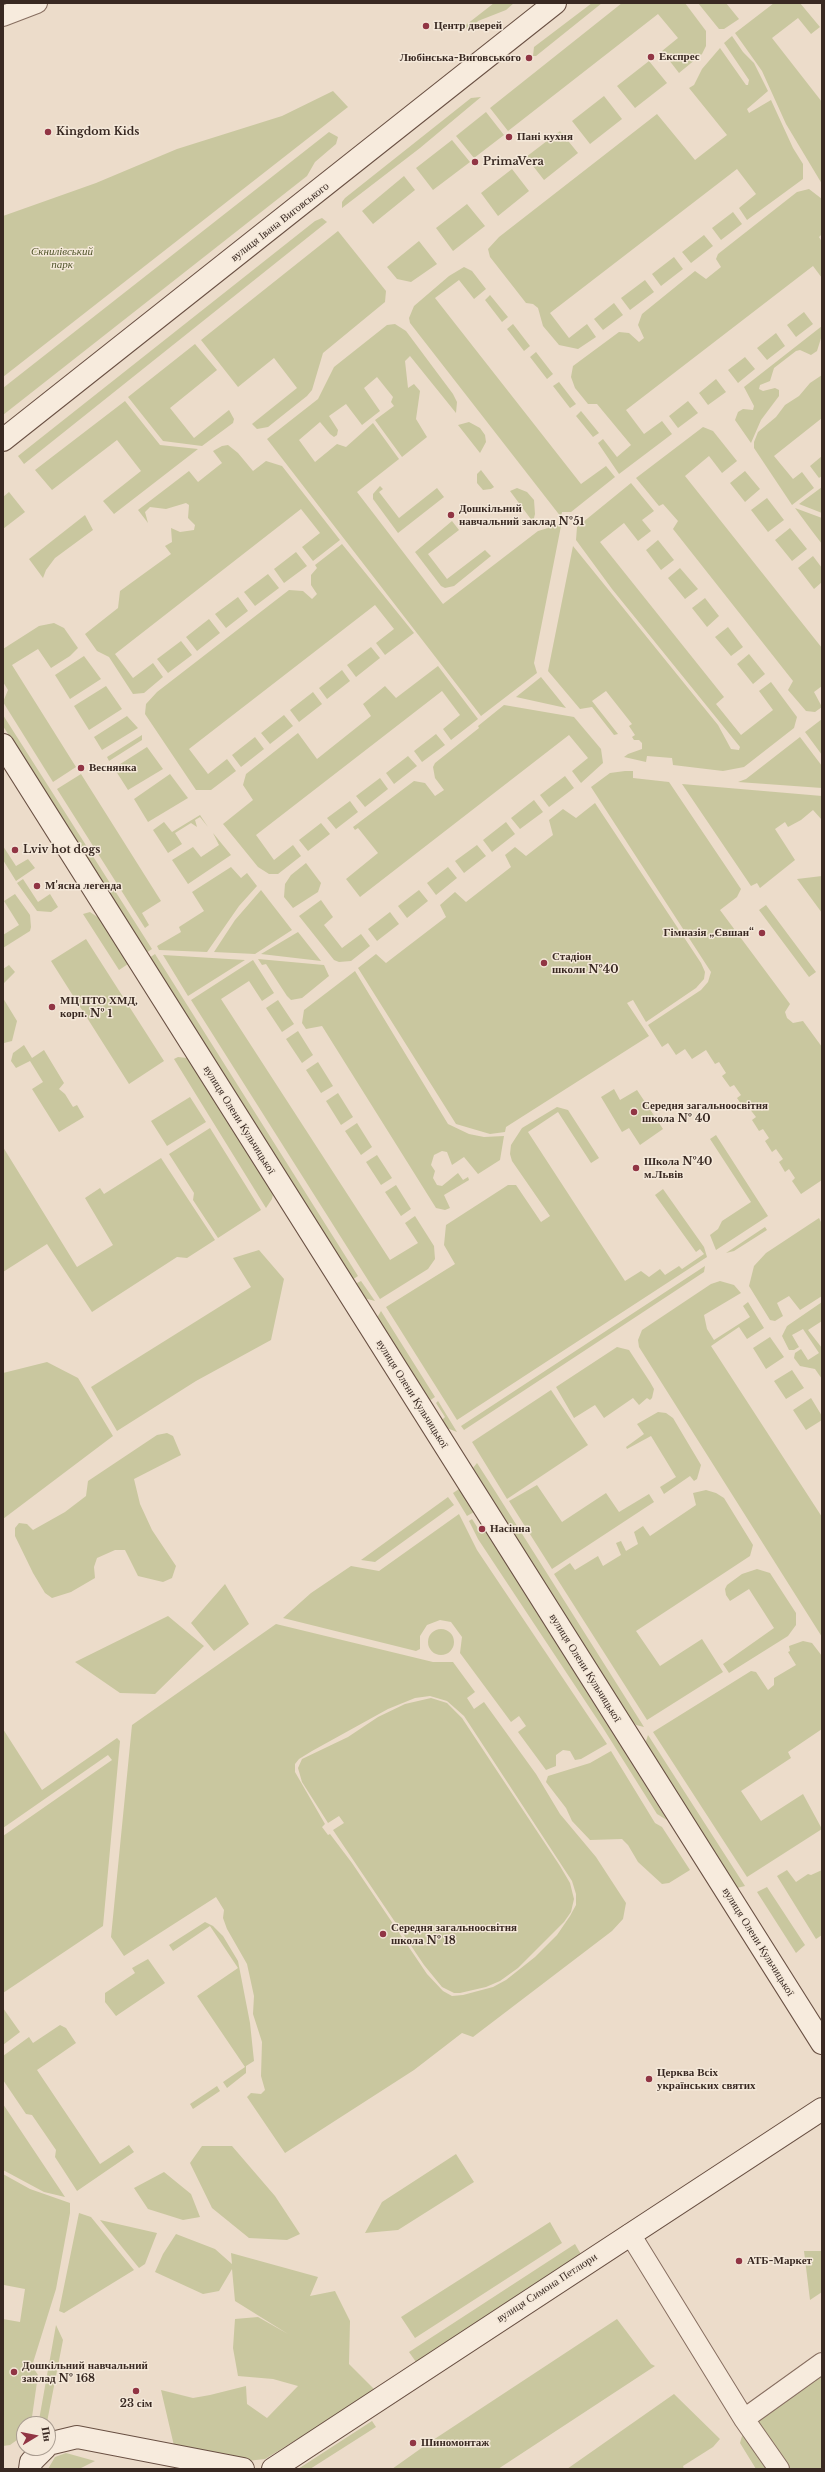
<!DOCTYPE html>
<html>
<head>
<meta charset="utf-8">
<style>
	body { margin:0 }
	#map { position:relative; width:825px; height:2472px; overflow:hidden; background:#ecdcca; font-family:"Libre Baskerville",serif }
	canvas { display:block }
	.frame { position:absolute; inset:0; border:4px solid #392922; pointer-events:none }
	.north { position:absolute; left:16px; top:2416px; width:40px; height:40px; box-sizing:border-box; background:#f4e8d9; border:1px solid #a99c90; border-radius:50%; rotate:80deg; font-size:11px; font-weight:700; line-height:16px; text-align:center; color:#392922 }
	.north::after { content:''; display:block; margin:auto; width:14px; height:18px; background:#913544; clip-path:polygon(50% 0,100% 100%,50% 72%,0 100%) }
</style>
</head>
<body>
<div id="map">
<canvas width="825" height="2472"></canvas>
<div class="frame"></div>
<div class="north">Пн</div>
</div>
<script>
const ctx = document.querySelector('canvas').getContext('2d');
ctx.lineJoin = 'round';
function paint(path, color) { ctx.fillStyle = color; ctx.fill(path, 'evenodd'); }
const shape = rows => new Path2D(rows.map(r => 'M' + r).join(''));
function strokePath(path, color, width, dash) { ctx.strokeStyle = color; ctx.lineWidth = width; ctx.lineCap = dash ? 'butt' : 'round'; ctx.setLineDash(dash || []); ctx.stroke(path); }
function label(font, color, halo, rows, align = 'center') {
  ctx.font = font + ' "Libre Baskerville",serif'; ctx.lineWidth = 3; ctx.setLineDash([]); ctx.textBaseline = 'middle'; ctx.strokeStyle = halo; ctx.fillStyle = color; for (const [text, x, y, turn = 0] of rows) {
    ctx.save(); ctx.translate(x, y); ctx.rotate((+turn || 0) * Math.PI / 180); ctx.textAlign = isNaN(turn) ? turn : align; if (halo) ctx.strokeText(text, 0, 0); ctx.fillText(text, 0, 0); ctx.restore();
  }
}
paint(shape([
	[494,3,514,3,506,10,478,21,472,28,463,29,462,28],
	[592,3,602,3,536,56,533,56,534,47],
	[622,3,685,3,706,31,706,46,702,54,679,73,662,51,678,38,658,14,508,131,490,108],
	[698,3,726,3,739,19,724,29,719,29],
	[774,3,800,3,820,27,811,34,798,18,772,38,822,102,822,184,786,124,762,71,735,33],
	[732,36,743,52,754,63,768,91,747,109,749,113,771,100,793,148,803,164,803,179,747,220,739,208,756,194,737,169,550,313,569,338,587,324,596,337,578,349,559,345,543,326,538,308,533,304,526,303,490,257,488,249,499,237,657,114,695,160,727,135,689,88,694,85,702,69,720,48,746,85,748,85,749,80,724,43],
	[649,61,667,83,635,108,617,86],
	[333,91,348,107,3,377,3,216,96,183,177,149,282,116],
	[604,96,622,119,590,144,572,121],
	[481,97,420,148,342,208,342,202,345,198,471,98],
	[486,112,504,135,474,158,456,136],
	[560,131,578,153,544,180,526,157],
	[329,132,338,137,336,144,315,162,307,176,3,415,3,388],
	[452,140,470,162,433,190,416,168],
	[512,169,529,191,498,216,481,193],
	[404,176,415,190,373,224,362,211],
	[809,189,822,199,822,234,819,237,822,242,822,278,813,266,626,410,644,434,662,421,672,434,619,474,598,443,603,439,617,457,631,445,597,404,588,404,575,388,571,377,573,366,619,332,629,333,639,342,644,338,638,325,642,314,695,271,706,279,721,267,716,259,718,254,797,192],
	[467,204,485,226,453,251,436,228],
	[733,212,742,224,721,240,712,228],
	[322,218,327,222,24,464,18,456,315,221],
	[338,231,386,291,385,302,323,353,312,390,307,396,268,427,257,429,252,424,297,388,274,358,238,387,201,340],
	[704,235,713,246,691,263,682,252],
	[419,241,437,264,411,282,397,279,387,267],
	[674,257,683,269,661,286,652,274],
	[464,267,472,271,486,289,474,299,459,280,435,298,581,484,606,466,615,477,571,512,562,512,561,517,410,323,409,318,414,306,449,276],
	[645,280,654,292,630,310,621,298],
	[490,295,508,317,502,322,485,300],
	[614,303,623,315,603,330,594,319],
	[804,312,813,324,796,337,787,325],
	[395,324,406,331,453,394,457,402,456,413,410,356,405,361,408,388,414,384,420,391,416,419,427,437,402,457,375,420,394,406,391,402,393,397,377,377,364,388,380,411,362,425,346,404,329,416,338,430,337,435,334,437,330,434,320,422,299,440,315,462,337,444,346,447,373,423,399,459,357,492,443,604,538,531,548,528,554,523,561,526,534,663,537,673,481,716,267,439,318,399,334,367,387,325],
	[513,324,530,346,524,351,507,329],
	[822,326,822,335,817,351,811,355,800,350,796,351,774,368,770,381,760,385,759,389,763,391,775,388,779,390,779,396,761,420,751,443,735,420,738,412,743,409,753,410,754,406,744,387],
	[776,333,785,346,767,360,757,348],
	[195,344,217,370,170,408,194,438,229,410,234,419,233,423,202,446,163,441,128,397],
	[536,352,553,374,547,379,530,357],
	[745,357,755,369,738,383,728,370],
	[822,375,822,418,774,456,793,479,802,472,814,488,792,505,754,448,754,442,758,432,776,417,785,405,799,396,810,383],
	[716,379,726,392,708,405,699,393],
	[559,382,576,404,570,408,553,386],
	[125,401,160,445,198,449,114,514,103,501,141,471,117,440,52,490,35,470],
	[688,401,698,413,678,428,669,416],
	[581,411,599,433,593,437,576,416],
	[469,422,480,428,485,435,486,442,480,453,458,425],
	[703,427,713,431,737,461,722,473,709,456,685,476,822,648,822,686,814,692,822,707,815,712,806,711,788,690,793,681,673,529,678,521,663,504,659,506,636,478],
	[228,445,238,453,253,471,266,461,282,466,340,540,313,561,302,547,320,533,301,509,115,654,133,678,153,663,163,677,144,693,133,694,109,657,97,651,85,634,118,608,120,591,171,554,165,546,172,542,171,528,180,532,194,530,195,525,188,518,189,505,186,503,166,509,150,507,145,512,148,523,138,510,189,471,198,482,222,463,213,451,222,446],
	[822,456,822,476,819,478,810,466],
	[481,470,494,487,491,489,483,490,477,483,477,474],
	[745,471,760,489,745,502,730,483],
	[631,483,654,511,642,520,651,531,638,541,624,523,600,542,724,697,716,704,741,735,773,710,759,691,771,682,797,717,794,728,744,767,723,771,673,765,672,758,647,756,646,762,624,757,628,754,642,749,642,743,639,740,634,740,632,737,635,735,629,726,632,724,606,691,592,701,618,734,614,735,592,707,580,709,548,671,573,546,718,725,731,749,739,750,740,747,612,589,576,540,577,527],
	[380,486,383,489,379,492,399,518,437,488,444,497,398,533,373,499,373,494],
	[822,487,822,513,799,504],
	[517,488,527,492,534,500,535,514,533,522,510,491],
	[9,492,25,512,3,529,3,497],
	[767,498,784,520,768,532,751,510],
	[795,508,822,518,822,544,812,531],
	[85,515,93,530,55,558,46,570,43,578,29,559],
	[452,521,459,530,428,554,447,579,485,550,491,556,454,586,445,588,441,586,415,552],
	[790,528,807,549,792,561,775,540],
	[658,540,674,560,661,570,646,550],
	[342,544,414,633,385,655,376,643,394,629,375,605,189,749,208,774,227,759,236,771,211,790,196,790,145,714,146,704,157,692,289,590,303,591,312,599,317,594,311,585,311,575,317,568,315,565],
	[296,552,307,566,284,583,274,569],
	[813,556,822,568,822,582,814,589,798,568],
	[680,568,698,589,685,599,668,578],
	[268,574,279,588,255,606,244,592],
	[238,597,248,611,226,628,215,614],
	[705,598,719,616,707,627,692,608],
	[209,619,220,633,197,651,186,637],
	[54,623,64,628,78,648,70,656,51,668,38,649,12,665,76,767,53,782,3,702,8,690,3,682,3,649,39,626],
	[728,627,743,647,731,656,715,637],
	[181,641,192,655,168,673,157,659],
	[371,647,380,658,356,677,347,665],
	[749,654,765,674,753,684,737,664],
	[84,656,101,679,70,699,55,675],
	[438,666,478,719,451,740,443,729,460,715,442,691,256,835,274,860,293,845,301,856,278,874,269,874,258,867,223,824,253,800,243,785,246,774,298,733,317,759,371,716,363,704,385,686,396,698],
	[342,670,350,681,327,699,319,688],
	[541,677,566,708,516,697],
	[106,686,122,709,89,730,74,706],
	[313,692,322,704,299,722,290,710],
	[504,705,574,717,601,749,603,763,581,783,572,771,588,758,569,735,360,897,346,879,378,853,358,828,355,830,353,827,414,781,425,783,435,796,444,790,435,778,433,767,435,763,479,728,478,726],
	[3,715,152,949,146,953,3,726],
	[284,715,293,726,270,744,261,733],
	[127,716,138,728,102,750,94,737],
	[822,719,822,755,805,732],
	[436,734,445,745,422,762,414,751],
	[142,735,142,740,109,761,107,757],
	[255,737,264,749,241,767,232,755],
	[800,737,822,766,822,788,738,782,746,779],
	[147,747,163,769,128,790,114,768],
	[408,756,417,766,394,784,386,773],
	[625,771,633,771,633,778,669,782,741,889,737,897,720,910,790,1004,785,1012,787,1018,793,1023,803,1021,822,1047,822,1180,801,1194,792,1181,795,1178,789,1169,785,1172,779,1162,783,1159,776,1149,772,1152,765,1141,769,1138,763,1129,759,1131,752,1120,756,1117,749,1108,745,1110,737,1098,741,1095,734,1085,730,1087,722,1076,726,1073,719,1062,715,1064,706,1050,692,1059,685,1049,676,1055,668,1043,662,1047,648,1025,701,990,708,982,711,972,591,787,610,773],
	[81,774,161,901,142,913,149,925,145,928,57,789],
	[170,774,188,798,148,822,134,799],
	[565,776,574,788,549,807,540,795],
	[380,778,388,789,365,807,356,796],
	[682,784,822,796,822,820,813,810,801,820,788,827,785,822,775,829,795,860,760,888,757,883,751,886],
	[534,800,543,812,520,829,511,818],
	[350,801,358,812,336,829,327,818],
	[595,803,701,963,705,972,704,979,696,988,646,1022,633,1000,627,1003,649,1036,506,1127,505,1132,490,1134,456,1124,358,968,376,954,386,963,446,917,440,905,455,892,466,902,511,867,505,855,515,847,526,856,553,835,549,820,563,809,576,818],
	[200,815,208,827,200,817,195,820,197,827,191,823,175,833,182,844,168,853,153,830,164,822,172,832],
	[506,822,515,834,492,852,483,840],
	[321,823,330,834,308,851,299,840],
	[213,833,231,855,188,884,172,860,193,847,201,857,219,845],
	[477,845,486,856,464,873,455,861],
	[3,846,16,866,28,859,35,868,16,881,3,860],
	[306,863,321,883,318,892,293,908,284,897,285,884,291,875],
	[231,867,241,878,247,873,257,886,239,906,207,952,159,950,157,946,181,932,179,927,204,911,192,892],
	[448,867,457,878,436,895,427,883],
	[822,876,822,913,797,879],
	[23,879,38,902,50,894,58,907,51,912,37,911,17,883],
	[261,890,292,930,255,954,214,952,235,920],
	[419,890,428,901,407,918,398,906],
	[15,894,30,915,31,927,30,931,3,948,3,935,19,925,4,901],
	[321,900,333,917,324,925,342,948,361,934,370,946,351,961,339,962,334,960,299,916],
	[766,905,816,972,809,977,759,910],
	[90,912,99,918,128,964,119,970,83,914],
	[390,912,399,924,377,941,368,929],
	[298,932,321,961,261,954],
	[86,939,164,1061,129,1084,51,961],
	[155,954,358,1276,352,1280,149,958],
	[163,955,245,960,188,996],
	[258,959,324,965,329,976,302,998,291,1000,287,996,266,964,262,965],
	[253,960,274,993,262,1001,249,981,221,999,390,1260,418,1243,405,1223,415,1216,434,1246,435,1259,428,1269,380,1299,191,1000],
	[9,965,15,972,3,984,3,969],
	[355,971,448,1124,469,1134,484,1137,504,1136,500,1160,478,1174,464,1157,452,1165,447,1152,442,1151,434,1155,431,1165,435,1171,433,1178,437,1185,442,1186,458,1173,463,1180,468,1177,469,1180,444,1195,450,1208,445,1210,436,1208,322,1026,306,1029,302,1023,304,1010],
	[3,998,17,1021,12,1041,4,1043],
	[278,1000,294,1024,282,1032,266,1008],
	[298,1031,313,1055,302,1063,286,1039],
	[24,1045,32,1058,44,1050,64,1083,59,1089,65,1094,73,1107,77,1105,84,1117,59,1132,32,1089,43,1082,30,1061,16,1068,11,1061,13,1053],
	[178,1057,187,1058,273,1194,272,1199,266,1208,174,1059],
	[318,1062,333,1086,321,1093,306,1070],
	[614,1089,620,1100,637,1090,663,1129,640,1145,629,1128,622,1132,601,1097],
	[338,1093,353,1117,341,1125,326,1101],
	[190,1097,206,1122,167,1146,151,1121],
	[557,1107,568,1110,599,1158,591,1163,558,1112,528,1132,625,1281,641,1271,649,1277,660,1269,665,1275,679,1266,682,1269,704,1254,700,1249,696,1252,655,1195,663,1189,704,1247,707,1257,457,1420,386,1307,455,1264,444,1245,446,1225,508,1185,516,1185,541,1222,550,1216,512,1161,510,1154,511,1145,522,1128],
	[357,1123,372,1147,361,1155,345,1131],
	[210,1128,261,1210,218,1238,193,1200,194,1193,169,1154],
	[716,1135,768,1216,716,1250,710,1235,718,1229,722,1221,751,1202,710,1139],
	[3,1147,77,1267,113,1245,85,1198,100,1188,104,1194,161,1158,215,1240,187,1258,177,1257,92,1312,47,1244,3,1272],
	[377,1155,392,1178,381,1185,366,1162],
	[396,1185,411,1209,401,1216,385,1192],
	[819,1218,822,1224,822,1296,800,1310,789,1296,777,1303,783,1316,775,1321,770,1320,749,1286,754,1266,766,1253],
	[765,1227,767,1230,734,1251,726,1253],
	[259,1250,284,1279,271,1340,196,1381,117,1431,91,1387,251,1287,233,1258],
	[705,1266,704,1272,464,1430,461,1426],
	[361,1281,375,1301,364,1298,355,1284],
	[720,1281,734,1285,741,1293,704,1315,707,1329,714,1340,750,1317,743,1306,748,1302,764,1328,747,1339,739,1327,711,1346,822,1517,822,1637,639,1347,638,1340,642,1330,711,1284],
	[822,1302,822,1321,808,1330,822,1348,822,1379,815,1369,800,1366,794,1358,795,1353,801,1349,808,1360,819,1353,803,1329,792,1335,799,1347,794,1350,789,1350,782,1336,787,1326],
	[381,1311,435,1397,429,1401,379,1321,378,1316],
	[770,1337,784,1357,766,1369,753,1348],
	[617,1347,629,1350,650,1382,654,1389,652,1398,650,1400,647,1398,639,1405,633,1398,604,1418,595,1405,574,1418,556,1387],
	[47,1362,78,1378,113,1436,3,1519,3,1373],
	[792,1370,804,1388,786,1399,774,1381],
	[551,1390,588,1445,507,1499,472,1442],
	[811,1398,822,1416,822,1420,806,1430,793,1410],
	[438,1401,457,1432,447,1428,441,1421,445,1417,436,1403],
	[658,1412,666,1413,673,1418,701,1465,697,1479,694,1481,690,1476,664,1494,660,1487,676,1477,651,1436,627,1449,626,1447,644,1434,637,1424],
	[167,1433,173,1436,181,1455,134,1479,140,1504,152,1530,176,1566,172,1578,163,1582,138,1576,125,1550,115,1550,97,1558,94,1567,95,1578,71,1592,52,1598,45,1593,33,1573,15,1536,15,1528,19,1523,27,1524,33,1530,65,1512,86,1496,88,1481,157,1435],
	[477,1463,495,1491,644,1727,636,1725,632,1721,473,1468],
	[537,1485,562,1522,606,1493,619,1512,649,1494,654,1502,552,1569,509,1501],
	[459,1489,474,1512,467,1516,453,1493],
	[706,1490,716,1493,724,1498,753,1545,750,1556,636,1631,660,1666,702,1639,723,1672,647,1720,554,1574,570,1563,575,1570,598,1556,603,1566,621,1555,616,1543,621,1541,626,1551,638,1544,634,1532,643,1526,650,1536,696,1505,693,1493],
	[448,1497,454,1505,375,1562,361,1560],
	[459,1514,477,1550,607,1744,581,1759,575,1760,570,1751,563,1750,556,1755,556,1766,546,1770,518,1732,526,1726,519,1716,511,1722,460,1653,462,1637,451,1622,440,1620,427,1625,420,1636,420,1649,416,1651,283,1618,311,1593,351,1566,379,1571],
	[472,1519,481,1533,485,1530,667,1820,657,1814,603,1728,478,1539,469,1521],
	[757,1569,770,1573,796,1613,796,1625,788,1636,729,1673,723,1664,774,1628,749,1589,730,1601,726,1595,725,1589,727,1585,742,1574],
	[225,1584,249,1624,214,1651,191,1623],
	[168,1616,204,1646,155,1694,120,1693,75,1662],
	[276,1624,433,1662,453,1662,475,1692,467,1698,474,1709,484,1702,536,1774,560,1814,596,1857,626,1903,623,1919,612,1931,473,2037,462,2033,414,2070,285,2153,247,2097,251,2093,261,2094,265,2090,261,2076,262,2042,253,2014,254,1996,247,1964,227,1929,223,1918,224,1910,216,1897,124,1956,111,1937,132,1725],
	[430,1696,447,1701,464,1716,572,1881,576,1894,576,1905,570,1916,557,1935,535,1957,506,1980,493,1987,463,1995,452,1996,443,1991,427,1974,352,1863,330,1834,328,1835,322,1827,325,1824,295,1772,295,1764,299,1759,312,1751,388,1709,415,1698],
	'428 1642a13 13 0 1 1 26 0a13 13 0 1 1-26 0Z',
	[803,1641,812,1643,822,1656,822,1729,788,1752,791,1758,741,1791,761,1821,803,1794,822,1829,747,1877,653,1732,751,1671,756,1672,768,1690,774,1685,774,1678,796,1665,788,1652,790,1651,789,1646],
	[431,1698,447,1703,462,1718,560,1866,570,1883,574,1899,571,1912,564,1922,518,1968,500,1981,486,1987,460,1993,454,1993,442,1987,424,1965,333,1830,344,1823,339,1816,328,1823,302,1782,298,1768,302,1759,348,1737,378,1717,405,1704],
	[3,1729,42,1790,117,1738,120,1741,103,1926,3,1993,3,1836,112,1760,108,1755,3,1828],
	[648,1735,745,1886,737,1888,645,1744],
	[611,1751,655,1823,662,1827,690,1870,669,1883,662,1884,638,1862,628,1845,622,1839,590,1840,572,1821,566,1808,546,1782,548,1776,590,1763],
	[787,1870,796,1882,808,1874,811,1875,822,1870,822,1935,816,1939,777,1876],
	[767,1887,805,1945,796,1953,757,1892],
	[205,1922,213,1926,223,1936,238,1961,250,2023,254,2061,246,2066,246,2073,227,2088,223,2082,245,2067,197,1996,238,1968,210,1926,173,1951,169,1945],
	[148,1959,165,1983,116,2016,105,2002,105,1993,135,1973,132,1968],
	[3,2008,20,2032,3,2045],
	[60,2025,66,2028,76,2043,37,2070,100,2164,129,2145,134,2152,77,2191,55,2157,56,2150,32,2115,26,2114,3,2080,3,2056,29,2037,33,2043],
	[217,2086,220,2091,193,2109,190,2104],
	[3,2104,65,2197,44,2192,3,2170],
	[202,2146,232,2146,275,2196,300,2234,287,2240,249,2238,212,2208,190,2163],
	[456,2154,474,2182,398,2230,365,2233,382,2202],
	[164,2172,191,2194,200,2217,183,2220,148,2209,134,2188],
	[3,2174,30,2189,70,2203,70,2213,56,2289,32,2366,38,2375,31,2424,24,2424,24,2435,10,2445,3,2446,3,2319,20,2322,25,2289,4,2285,3,2292],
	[79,2213,91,2217,134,2270,64,2313,59,2311],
	[100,2220,157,2233,145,2264,139,2268],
	[550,2222,562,2243,415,2338,401,2317],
	[176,2234,215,2249,232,2264,231,2253,318,2277,310,2296,335,2291,350,2321,349,2364,374,2389,337,2415,265,2459,247,2461,175,2450,161,2390,193,2398,210,2395,246,2386,247,2404,267,2418,298,2386,273,2379,238,2376,233,2348,235,2319,258,2317,288,2334,235,2301,232,2269,219,2291,203,2294,155,2272,163,2254],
	[575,2244,582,2256,416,2362,409,2352],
	[804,2251,822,2251,822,2292,810,2300],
	[617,2319,651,2364,655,2366,498,2469,392,2469,430,2442],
	[56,2325,63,2340,47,2422,39,2420],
	[822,2356,822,2469,756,2469,740,2443,750,2408],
	[674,2394,720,2439,713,2447,683,2466,684,2469,567,2469],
	[372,2421,376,2427,310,2469,298,2469],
	[66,2453,95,2461,79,2469,48,2469,55,2457]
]), '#c9c79f');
const street = shape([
	[3,16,37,3],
	[630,2234,744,2419,779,2469],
	[744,2419,822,2363]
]);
const secondary = shape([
	[3,440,555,3],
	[3,745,822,2043],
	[48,2444,77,2437,243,2469],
	[30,2469,31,2462,45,2448],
	[273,2469,822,2109]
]);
strokePath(street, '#876e60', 22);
strokePath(secondary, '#695043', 24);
strokePath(street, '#f7ebdd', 20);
strokePath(secondary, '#f7ebdd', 22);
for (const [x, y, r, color] of [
	[426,26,4,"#913544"],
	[651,57,4,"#913544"],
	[529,58,4,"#913544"],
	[48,132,4,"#913544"],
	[509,137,4,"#913544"],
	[475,162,4,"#913544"],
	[451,515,4,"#913544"],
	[81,768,4,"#913544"],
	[15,850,4,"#913544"],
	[37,886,4,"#913544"],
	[762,933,4,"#913544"],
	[544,963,4,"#913544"],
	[52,1007,4,"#913544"],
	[634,1112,4,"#913544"],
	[636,1168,4,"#913544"],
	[482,1529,4,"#913544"],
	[383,1934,4,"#913544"],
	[649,2079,4,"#913544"],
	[739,2261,4,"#913544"],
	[14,2372,4,"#913544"],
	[136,2391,4,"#913544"],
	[413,2443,4,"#913544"]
]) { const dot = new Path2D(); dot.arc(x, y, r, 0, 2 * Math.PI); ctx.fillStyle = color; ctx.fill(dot); strokePath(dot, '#f4e8d9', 1.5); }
label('bold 11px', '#392922', '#f4e8d9', [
	["Центр дверей",434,26],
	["Експрес",659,57],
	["Любінська-Виговського",521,58,"right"],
	["Kingdom Kids",56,132],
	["Пані кухня",517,137],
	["PrimaVera",483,162],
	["Дошкільний",459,509],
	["навчальний заклад №51",459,522],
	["Веснянка",89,768],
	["Lviv hot dogs",23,850],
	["М'ясна легенда",45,886],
	["Гімназія „Євшан“",754,933,"right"],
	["Стадіон",552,957],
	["школи №40",552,970],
	["МЦ ПТО ХМД,",60,1001],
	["корп. № 1",60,1014],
	["Середня загальноосвітня",642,1106],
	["школа № 40",642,1119],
	["Школа №40",644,1162],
	["м.Львів",644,1175],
	["Насінна",490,1529],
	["Середня загальноосвітня",391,1928],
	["школа № 18",391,1941],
	["Церква Всіх",657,2073],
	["українських святих",657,2086],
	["АТБ-Маркет",747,2261],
	["Дошкільний навчальний",22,2366],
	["заклад № 168",22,2379],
	["23 сім",136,2404,"center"],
	["Шиномонтаж",421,2443]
], 'left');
label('11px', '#392922', '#f4e8d9', [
	["вулиця Івана Виговського",280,222,-38],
	["вулиця Олени Кульчицької",239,1120,58],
	["вулиця Олени Кульчицької",412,1394,58],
	["вулиця Олени Кульчицької",585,1668,58],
	["вулиця Олени Кульчицької",758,1942,58],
	["вулиця Симона Петлюри",547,2288,-33]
]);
label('italic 11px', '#50542a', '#f4e8d9', [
	["Скнилівський",62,252],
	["парк",62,265]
]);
</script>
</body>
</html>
